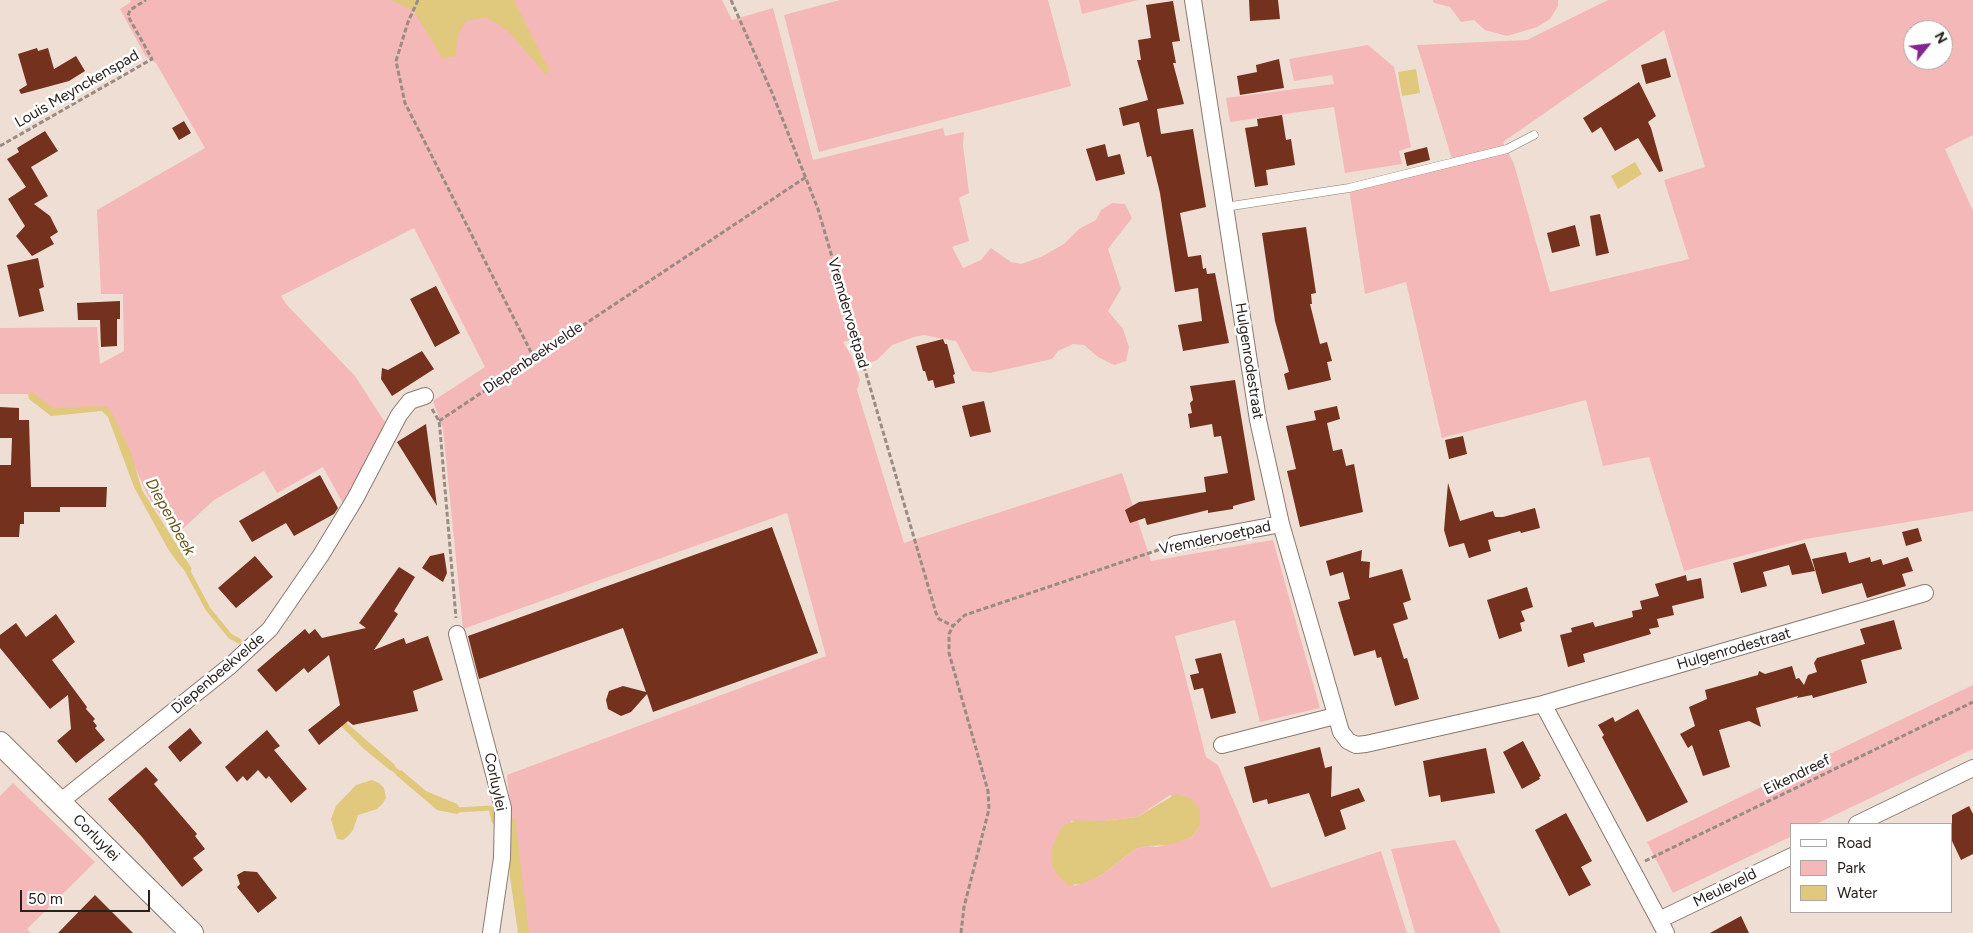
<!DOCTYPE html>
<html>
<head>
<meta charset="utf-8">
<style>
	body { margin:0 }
	#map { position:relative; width:1973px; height:933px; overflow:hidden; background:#efded3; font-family:Figtree,sans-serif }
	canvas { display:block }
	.legend { position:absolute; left:1790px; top:823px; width:162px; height:90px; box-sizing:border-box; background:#fff; border:1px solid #a9a6a5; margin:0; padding:6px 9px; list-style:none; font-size:15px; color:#27211d }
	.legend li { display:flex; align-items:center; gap:10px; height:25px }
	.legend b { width:25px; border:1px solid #a9a6a5 }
	.north { position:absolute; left:1903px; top:20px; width:50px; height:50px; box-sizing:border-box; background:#fff; border:1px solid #a9a6a5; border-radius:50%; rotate:61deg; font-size:14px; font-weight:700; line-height:20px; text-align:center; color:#27211d }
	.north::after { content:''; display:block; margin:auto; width:18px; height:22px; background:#842691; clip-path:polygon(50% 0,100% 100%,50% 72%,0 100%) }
	.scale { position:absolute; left:20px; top:890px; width:130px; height:22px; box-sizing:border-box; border:2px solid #27211d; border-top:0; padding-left:6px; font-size:15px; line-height:18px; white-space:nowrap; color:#27211d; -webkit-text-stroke:4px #fff; paint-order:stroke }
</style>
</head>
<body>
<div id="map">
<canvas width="1973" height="933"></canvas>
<ul class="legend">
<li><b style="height:6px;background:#fff"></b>Road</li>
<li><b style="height:14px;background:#f5b8b9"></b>Park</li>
<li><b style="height:14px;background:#e0c87d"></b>Water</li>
</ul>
<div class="north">N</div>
<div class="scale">50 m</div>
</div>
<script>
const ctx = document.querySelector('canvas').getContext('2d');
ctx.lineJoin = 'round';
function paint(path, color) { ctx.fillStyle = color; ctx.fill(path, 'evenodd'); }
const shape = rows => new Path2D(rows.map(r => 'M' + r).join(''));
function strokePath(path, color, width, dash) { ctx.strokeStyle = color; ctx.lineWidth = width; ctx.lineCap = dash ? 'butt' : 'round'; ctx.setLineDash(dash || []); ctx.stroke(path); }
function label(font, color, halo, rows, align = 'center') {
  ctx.font = font + ' Figtree,sans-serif'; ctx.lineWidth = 5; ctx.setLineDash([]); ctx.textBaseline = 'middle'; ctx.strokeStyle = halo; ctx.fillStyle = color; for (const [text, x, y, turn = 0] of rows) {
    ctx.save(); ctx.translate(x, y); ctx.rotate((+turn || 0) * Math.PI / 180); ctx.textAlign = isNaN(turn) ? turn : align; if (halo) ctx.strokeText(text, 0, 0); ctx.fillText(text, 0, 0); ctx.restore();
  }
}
paint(shape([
	[130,0,722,0,732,20,773,8,813,160,943,128,945,136,964,132,963,145,969,193,959,198,969,241,952,247,963,268,981,260,991,248,1011,262,1021,264,1041,257,1064,244,1079,229,1096,220,1101,210,1112,203,1125,204,1132,218,1108,249,1121,289,1108,311,1123,329,1129,347,1126,361,1114,365,1098,357,1084,345,1073,344,1058,351,1052,359,990,373,972,371,956,341,943,339,924,335,914,337,892,345,877,360,868,364,851,340,843,342,852,357,860,380,857,390,904,543,1122,473,1151,561,1273,540,1320,708,1260,722,1235,620,1175,636,1206,757,1218,765,1271,888,1381,851,1407,933,524,933,507,775,826,656,787,513,463,629,443,429,433,401,485,367,414,228,281,296,287,305,355,376,386,424,344,505,323,467,277,493,264,471,214,500,174,537,147,494,119,431,105,408,50,414,30,394,0,394,0,328,97,327,100,364,124,351,123,294,101,294,97,210,205,148,156,63,146,57,120,9,131,2],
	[1170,795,1200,826,1191,838,1157,847,1147,846,1135,849,1100,876,1074,886,1071,821,1103,821,1137,817],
	[840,0,1048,0,1071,86,819,152,784,15],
	[1079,0,1138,0,1082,14],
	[1433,0,1558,0,1558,6,1550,19,1537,27,1507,36,1485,30,1474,20,1461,22,1450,7,1434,3],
	[1608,0,1973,0,1973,135,1945,149,1973,211,1973,511,1806,539,1684,571,1649,457,1603,466,1586,400,1442,438,1406,282,1365,294,1349,188,1453,162,1417,45,1527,40],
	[1664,30,1705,167,1664,180,1689,259,1550,292,1514,164,1503,142],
	[1913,30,1943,30,1943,60,1913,60],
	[1368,45,1394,67,1411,147,1399,151,1402,164,1345,173,1334,107,1230,122,1226,98,1334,84,1332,75,1294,81,1289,59],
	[1973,685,1973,749,1816,824,1792,824,1792,836,1673,893,1647,842],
	[13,783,95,862,27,929,31,933,0,933,0,796],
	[1455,840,1501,933,1415,933,1391,849]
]), '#f5b8b9');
paint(shape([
	[391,0,514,0,550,72,545,74,508,31,486,17,466,21,458,35,456,56,442,58,414,11],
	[1416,69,1420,93,1402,96,1398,72],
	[1635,162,1642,174,1618,189,1611,176],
	[32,392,53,408,98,406,107,407,112,413,131,452,142,490,192,569,189,572,187,573,178,563,168,549,134,487,108,417,102,411,51,416,29,399,28,394],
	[341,718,395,765,391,771,364,749,337,722],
	[401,770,426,791,457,804,462,811,457,814,437,810,396,775],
	[372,780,379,783,384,788,386,798,383,803,377,809,358,815,353,830,348,836,343,840,337,839,331,819,336,806,356,785],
	[1176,794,1190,798,1198,806,1200,812,1200,826,1191,838,1168,845,1147,846,1135,849,1100,876,1082,884,1067,885,1057,874,1052,865,1052,850,1057,835,1064,825,1077,820,1103,821,1137,817],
	[515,818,521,866,529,933,518,933,510,877,508,819]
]), '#e0c87d');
strokePath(shape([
	[186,568,208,609,230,636,239,641],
	[388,764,402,776],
	[457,810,491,808,494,821]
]), '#e0c87d', 5);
paint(shape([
	[1249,0,1278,0,1280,19,1250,21],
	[1173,1,1180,41,1172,42,1176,63,1173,63,1184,104,1157,109,1161,134,1193,129,1206,207,1180,213,1188,257,1201,255,1203,269,1206,268,1207,274,1215,273,1229,343,1183,351,1178,325,1202,321,1198,288,1175,292,1160,193,1151,156,1147,157,1139,122,1123,126,1119,108,1148,100,1137,60,1141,60,1138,40,1151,38,1146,5],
	[37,48,38,51,48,48,54,69,76,56,85,71,69,81,21,94,19,90,27,85,18,54],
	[1666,58,1671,77,1646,84,1641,65],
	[1279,59,1284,88,1240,95,1237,76,1257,72,1256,65],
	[1639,82,1656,116,1648,122,1651,128,1663,171,1659,172,1638,138,1615,151,1601,127,1592,133,1583,118],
	[1282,115,1286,140,1291,139,1295,165,1266,170,1268,185,1255,187,1245,128,1258,126,1257,119],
	[184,121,191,133,179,140,172,128],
	[45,131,58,151,31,167,48,196,34,204,50,216,58,232,50,237,54,244,32,256,16,236,25,226,8,199,26,187,7,159,19,152,17,148],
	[1105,144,1108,157,1120,154,1125,174,1096,181,1086,149],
	[1427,147,1430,160,1407,166,1404,153],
	[1600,214,1609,253,1596,256,1590,216],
	[1575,225,1580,246,1552,253,1547,233],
	[1306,227,1316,293,1311,294,1312,304,1310,304,1320,344,1327,342,1332,361,1327,362,1331,380,1288,390,1284,374,1289,372,1275,321,1262,233],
	[38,258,44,287,39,289,44,311,19,317,7,265],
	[436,286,460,333,435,347,410,299],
	[120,301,120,319,117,319,117,346,101,347,100,320,78,320,77,303],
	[943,339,945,344,947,344,955,374,953,375,955,383,935,388,933,380,928,381,925,371,923,371,916,346],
	[422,351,434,369,392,396,381,379,382,368,388,370],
	[1235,380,1255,500,1233,506,1233,509,1208,513,1208,510,1147,525,1145,518,1130,523,1125,510,1139,502,1206,492,1204,477,1228,473,1221,436,1214,437,1212,424,1190,428,1188,414,1192,413,1190,403,1193,400,1190,386],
	[984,401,991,432,970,437,962,406],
	[1337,406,1340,419,1327,423,1333,451,1342,449,1346,466,1354,464,1363,512,1300,527,1287,471,1296,469,1286,426,1316,420,1314,411],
	[0,407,19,408,19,420,29,420,31,487,107,487,106,507,60,507,60,512,24,512,24,524,20,524,19,537,0,537,0,465,11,465,12,438,0,438],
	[426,424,437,506,397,442],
	[1463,436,1467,454,1449,459,1445,440],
	[320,475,338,508,334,514,294,536,286,523,252,542,239,521],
	[1448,483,1460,521,1493,511,1495,517,1503,517,1535,508,1540,528,1521,533,1520,531,1488,540,1491,551,1469,558,1464,543,1449,547,1444,530],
	[772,527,818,653,653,712,647,694,631,712,621,716,608,709,606,700,609,691,623,686,646,692,623,628,479,679,468,636],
	[1918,528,1922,541,1906,546,1902,532],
	[1805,543,1815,571,1792,575,1789,565,1763,572,1767,586,1741,593,1733,563],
	[1362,550,1361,561,1370,562,1369,578,1402,569,1411,600,1403,603,1408,619,1393,624,1404,659,1407,658,1419,699,1395,706,1381,657,1377,658,1375,650,1354,656,1338,602,1350,599,1343,572,1330,576,1326,561],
	[1846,552,1849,563,1870,557,1871,562,1881,559,1883,565,1908,557,1913,571,1902,574,1906,586,1867,598,1862,583,1822,594,1812,559],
	[444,553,447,573,443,582,422,568,430,556],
	[255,556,273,577,236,608,218,588],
	[399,567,415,577,394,611,398,614,374,650,404,638,406,644,428,636,443,680,413,691,418,711,353,725,348,721,319,745,308,730,340,705,329,655,308,673,304,668,276,692,257,670,305,629,309,634,315,629,322,638,366,628,359,623],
	[1686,575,1687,581,1701,578,1704,598,1672,606,1674,615,1657,619,1659,627,1649,629,1651,634,1583,654,1585,662,1568,667,1560,635,1572,632,1571,628,1593,622,1595,627,1633,617,1632,611,1642,609,1640,601,1659,596,1655,584],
	[1527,587,1533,607,1521,611,1525,621,1520,623,1522,631,1499,639,1487,600],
	[56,614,75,642,52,660,87,707,86,709,95,719,93,721,97,726,95,728,105,740,76,763,57,741,71,729,68,695,50,709,0,648,0,635,16,623,26,637],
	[1894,620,1902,649,1861,660,1867,683,1813,698,1812,695,1797,698,1798,696,1756,708,1761,727,1749,721,1719,730,1730,767,1703,776,1692,745,1688,748,1680,734,1695,726,1689,707,1707,699,1705,690,1758,675,1759,671,1765,674,1792,666,1796,679,1799,678,1804,685,1808,675,1817,672,1814,663,1817,658,1865,644,1860,629],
	[1221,653,1236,713,1211,719,1203,688,1194,690,1190,675,1199,673,1195,659],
	[1638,709,1688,802,1647,822,1602,737,1604,735,1598,725,1613,717,1615,722],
	[190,728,202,743,180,762,168,747],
	[267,730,280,746,274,750,307,789,291,803,269,776,266,779,258,770,247,781,243,776,237,782,225,767],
	[1523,741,1541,776,1539,777,1540,779,1522,789,1503,752],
	[1320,747,1325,768,1332,766,1331,797,1359,788,1365,801,1340,810,1346,829,1325,837,1309,793,1268,804,1267,799,1253,803,1244,767],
	[1486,748,1495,793,1441,802,1440,795,1429,797,1423,761],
	[146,767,158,780,154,784,197,834,195,836,205,849,193,858,203,870,182,887,142,837,108,799],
	[1969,806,1973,814,1973,854,1961,860,1952,841,1952,815],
	[1566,813,1592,861,1581,867,1591,885,1569,896,1535,830],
	[244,871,257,872,277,898,258,913,237,887,240,884,237,875],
	[95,895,133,933,58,933],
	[1741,916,1749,933,1710,933]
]), '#73311e');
const lane = shape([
	[1225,207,1349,188,1507,149,1534,135]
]);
const street = shape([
	[1193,0,1258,420,1281,524,1341,732,1348,741,1356,745,1366,744,1543,704,1666,933],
	[1175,544,1281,524],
	[457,634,503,808,502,858,491,933],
	[1543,704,1925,593],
	[1222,745,1335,716],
	[60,802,230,666,270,629,321,555,355,499,399,415,410,401,425,396],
	[1857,824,1973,768],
	[1659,920,1792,856]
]);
const secondary = shape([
	[0,743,192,933]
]);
strokePath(lane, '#897a70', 9);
strokePath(street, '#897a70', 18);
strokePath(secondary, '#897a70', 24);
strokePath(shape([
	[418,0,408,22,396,61,405,103,534,358],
	[731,0,773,95,818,209,936,613,939,619,953,626],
	[0,146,152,59,128,16,130,10,146,0],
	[432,409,439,421,440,430,456,618],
	[439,421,806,177],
	[1645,861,1973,702],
	[961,933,964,907,989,809,988,791,949,653,949,634,953,626,965,615,1161,549]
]), '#998c84', 3, [5, 2.5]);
strokePath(lane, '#fff', 8);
strokePath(street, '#fff', 16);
strokePath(secondary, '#fff', 22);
label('15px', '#27211d', '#fff', [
	["Louis Meynckenspad",77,89,-30],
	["Vremdervoetpad",848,313,74],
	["Diepenbeekvelde",533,358,-34],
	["Hulgenrodestraat",1249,361,81],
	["Vremdervoetpad",1215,538,-12],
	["Hulgenrodestraat",1734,649,-16],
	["Diepenbeekvelde",218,674,-40],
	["Eikendreef",1797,775,-26],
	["Corluylei",495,782,78],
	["Corluylei",96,838,45],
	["Meuleveld",1725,888,-26]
]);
label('italic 16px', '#66561d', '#fff', [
	["Diepenbeek",170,517,61]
]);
</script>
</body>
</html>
